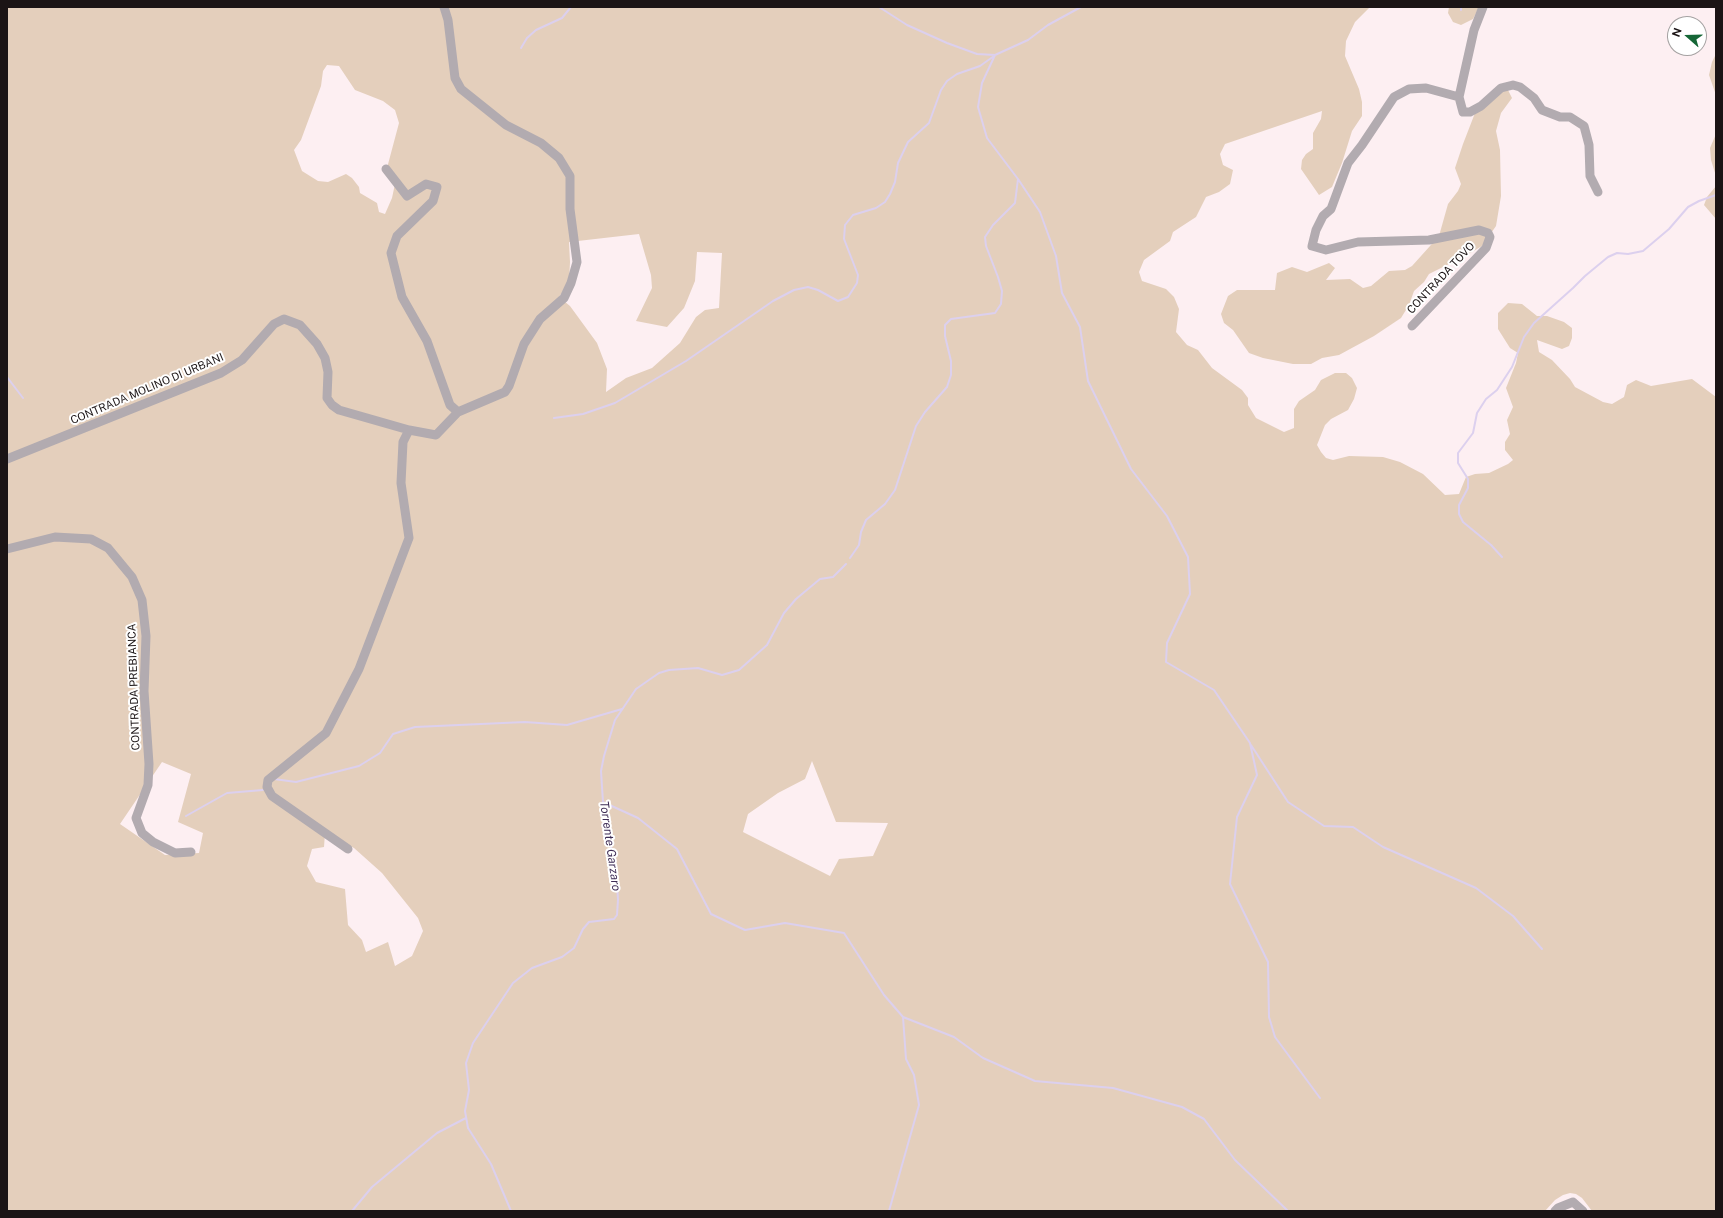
<!DOCTYPE html>
<html>
<head>
<meta charset="utf-8">
<style>
	body { margin:0 }
	#map { position:relative; width:1723px; height:1218px; overflow:hidden; background:#fdeff2; font-family:"Public Sans",sans-serif }
	canvas { display:block }
	.frame { position:absolute; inset:0; border:8px solid #1b1415; pointer-events:none }
	.north { position:absolute; left:1667px; top:16px; width:40px; height:40px; box-sizing:border-box; background:#fff; border:1px solid #a4a1a1; border-radius:50%; rotate:290deg; font-size:11px; font-weight:700; line-height:16px; text-align:center; color:#1b1415 }
	.north::after { content:''; display:block; margin:auto; width:14px; height:18px; background:#156636; clip-path:polygon(50% 0,100% 100%,50% 72%,0 100%) }
</style>
</head>
<body>
<div id="map">
<canvas width="1723" height="1218"></canvas>
<div class="frame"></div>
<div class="north">N</div>
</div>
<script>
const ctx = document.querySelector('canvas').getContext('2d');
ctx.lineJoin = 'round';
function paint(path, color) { ctx.fillStyle = color; ctx.fill(path, 'evenodd'); }
const shape = rows => new Path2D(rows.map(r => 'M' + r).join(''));
function strokePath(path, color, width, dash) { ctx.strokeStyle = color; ctx.lineWidth = width; ctx.lineCap = dash ? 'butt' : 'round'; ctx.setLineDash(dash || []); ctx.stroke(path); }
function label(font, color, halo, rows, align = 'center') {
  ctx.font = font + ' "Public Sans",sans-serif'; ctx.lineWidth = 4; ctx.setLineDash([]); ctx.textBaseline = 'middle'; ctx.strokeStyle = halo; ctx.fillStyle = color; for (const [text, x, y, turn = 0] of rows) {
    ctx.save(); ctx.translate(x, y); ctx.rotate((+turn || 0) * Math.PI / 180); ctx.textAlign = isNaN(turn) ? turn : align; if (halo) ctx.strokeText(text, 0, 0); ctx.fillText(text, 0, 0); ctx.restore();
  }
}
paint(shape([
	[7,7,1370,7,1355,22,1346,41,1345,56,1359,89,1362,102,1362,116,1352,131,1342,163,1332,187,1319,195,1301,169,1302,160,1306,154,1313,149,1313,133,1321,119,1322,111,1225,144,1220,154,1223,165,1233,170,1230,184,1219,192,1206,197,1196,217,1173,232,1170,241,1144,260,1139,272,1142,281,1166,289,1174,297,1179,309,1176,332,1187,345,1198,350,1212,368,1242,390,1248,398,1248,405,1256,418,1284,432,1294,428,1294,409,1299,401,1315,390,1321,380,1335,373,1346,373,1352,378,1357,388,1354,399,1348,410,1331,419,1325,425,1317,445,1321,452,1326,458,1333,460,1349,456,1383,457,1400,462,1423,474,1445,495,1459,494,1466,477,1475,474,1489,473,1508,464,1513,460,1505,450,1505,442,1510,434,1507,420,1513,407,1506,388,1516,363,1518,353,1510,348,1498,329,1498,313,1508,303,1522,304,1537,316,1547,316,1564,322,1572,328,1572,338,1569,346,1562,349,1537,340,1539,352,1552,360,1570,379,1575,387,1603,402,1612,404,1624,397,1627,385,1636,380,1651,386,1692,379,1716,397,1716,1211,1592,1211,1582,1198,1576,1194,1570,1193,1563,1195,1555,1200,1545,1211,7,1211],
	[327,65,339,66,355,90,383,101,395,110,399,123,387,168,395,184,392,198,385,214,379,212,377,203,360,193,359,187,352,178,346,174,328,182,318,181,302,171,294,150,301,140,321,86,323,71],
	[639,234,651,275,652,288,636,321,667,327,684,308,695,281,697,252,722,253,719,308,705,310,696,317,680,343,652,368,626,378,606,392,607,369,597,343,570,306,559,297,569,282,570,262,569,242],
	[812,761,836,822,888,823,873,856,839,859,830,876,743,832,748,814,778,793,805,779],
	[162,762,191,774,178,822,203,833,199,853,165,855,120,824],
	[325,833,354,848,382,873,418,918,423,931,412,956,395,966,388,942,366,952,362,940,348,925,345,889,316,882,307,866,312,849,324,847],
	[1449,7,1479,7,1473,19,1461,25,1453,22,1448,13],
	[1716,54,1716,95,1709,75,1712,62],
	[1506,86,1512,98,1501,113,1496,131,1500,150,1501,196,1496,226,1482,246,1467,255,1429,274,1424,282,1414,291,1409,305,1401,318,1374,336,1339,355,1322,358,1311,364,1293,364,1263,358,1249,353,1233,330,1224,323,1221,314,1228,296,1237,290,1275,290,1277,273,1292,267,1307,272,1329,263,1335,268,1326,280,1350,279,1363,288,1371,286,1389,271,1405,270,1412,266,1439,236,1448,204,1458,191,1461,184,1455,168,1463,144,1475,113],
	[1716,134,1716,176,1711,160,1710,148],
	[1716,186,1716,219,1704,205,1707,197]
]), '#e4cfbc');
strokePath(shape([
	[879,7,907,25,947,43,977,54,995,55],
	[1461,7,1461,10],
	[521,48,527,38,536,30,562,18,571,7],
	[1018,179,1040,212,1056,256,1062,293,1080,327,1088,381,1131,469,1167,516,1188,557,1190,594,1167,643,1166,662,1214,690,1250,743,1257,775,1237,817,1230,884,1268,962,1269,1017,1275,1037,1320,1098],
	[7,377,23,398],
	[554,418,583,414,615,403,686,361,773,301,794,290,808,287,818,290,838,301,848,297,857,283,858,275,844,239,845,225,853,215,876,208,885,202,890,194,895,182,898,163,908,142,929,123,941,90,947,81,957,74,980,66,994,56],
	[1502,557,1491,545,1463,522,1459,514,1459,505,1468,488,1468,479,1458,463,1458,453,1473,433,1477,413,1486,399,1497,390,1512,367,1524,337,1534,323,1573,288,1585,276,1608,257,1617,253,1628,254,1643,251,1669,229,1688,207,1699,201,1716,195],
	[850,558,859,545,861,532,866,520,885,504,895,490,916,426,925,412,947,387,951,375,951,361,945,336,945,325,951,319,995,313,1001,304,1002,291,998,277,986,246,985,237,993,225,1015,203,1018,179,987,138,978,107,982,83,995,55,1028,40,1048,25,1081,7],
	[1251,745,1288,802,1324,826,1353,827,1383,847,1476,888,1513,916,1542,949],
	[274,779,296,782,359,766,380,753,393,734,415,727,525,722,567,725,622,709],
	[603,802,638,818,677,849,711,914,745,930,785,923,844,933,884,995,903,1017,954,1037,983,1058,1035,1081,1113,1088,1182,1107,1204,1119,1235,1160,1288,1211],
	[186,816,227,793,263,790],
	[352,1211,372,1187,437,1133,466,1118],
	[511,1211,491,1164,468,1128,465,1111,469,1090,466,1063,473,1043,513,983,532,968,562,957,574,948,583,929,589,922,614,919,617,915,618,900,617,882,615,864,604,818,601,771,604,756,615,720,636,689,659,673,669,670,698,668,722,675,739,670,767,645,784,613,796,599,820,579,833,577,846,564],
	[889,1211,919,1105,914,1075,906,1059,903,1017]
]), '#dcd0ee', 2);
strokePath(shape([
	[1483,7,1474,30,1459,97,1463,112,1470,112,1481,106,1501,88,1513,85,1520,87,1534,98,1542,110,1560,117,1570,117,1584,126,1589,145,1590,176,1598,192],
	[386,169,407,196,426,184,437,187,433,201,397,236,391,253,402,297,427,341,450,405,458,412],
	[1412,326,1486,248,1490,237,1488,233,1479,230,1429,240,1358,242,1326,250,1312,246,1316,230,1323,216,1331,209,1348,163,1362,145,1394,97,1409,89,1426,88,1459,97],
	[7,459,221,373,242,360,274,324,284,319,300,325,317,344,325,358,328,372,327,398,332,405,339,410,409,430,436,435,458,412,505,392,509,386,524,344,540,319,564,298,571,283,577,262,570,209,570,176,559,158,541,143,506,125,461,89,455,78,448,20,444,7],
	[7,549,55,537,91,539,108,548,132,577,142,600,146,636,144,691,149,764,148,785,136,818,142,833,153,842,175,853,191,852],
	[348,849,272,796,267,787,268,780,326,733,359,669,409,538,401,483,403,442,409,430],
	[1555,1211,1558,1208,1573,1202,1583,1211]
]), '#b2abb0', 9);
label('11px', '#1b1415', '#fff', [
	["CONTRADA TOVO",1441,278,-47],
	["CONTRADA MOLINO DI URBANI",147,389,-23],
	["CONTRADA PREBIANCA",134,687,-92]
]);
label('italic 12px', '#3e2c55', '#fff', [
	["Torrente Garzaro",610,846,82]
]);
</script>
</body>
</html>
